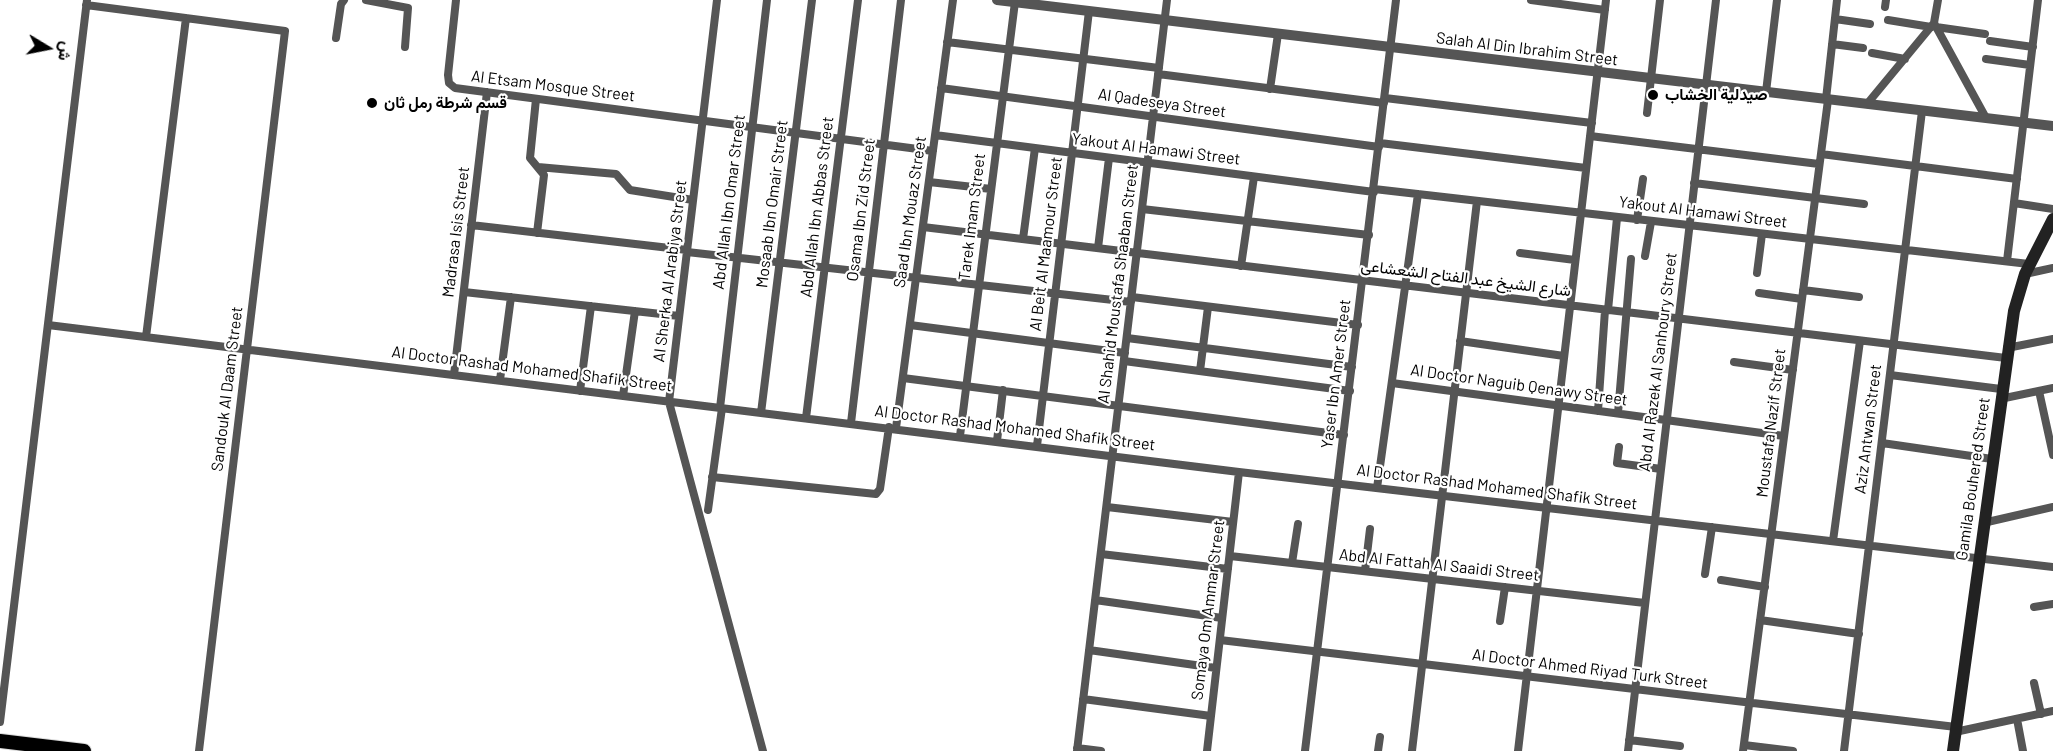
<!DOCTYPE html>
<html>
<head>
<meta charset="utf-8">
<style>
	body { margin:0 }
	#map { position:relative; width:2053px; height:751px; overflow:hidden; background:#fff; font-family:Barlow,Vazirmatn,sans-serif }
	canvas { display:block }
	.north { position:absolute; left:18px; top:18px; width:60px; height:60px; -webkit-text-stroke:4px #fff; paint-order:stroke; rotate:100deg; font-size:16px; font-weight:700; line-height:24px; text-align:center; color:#000 }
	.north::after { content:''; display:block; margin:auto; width:21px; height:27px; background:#000; clip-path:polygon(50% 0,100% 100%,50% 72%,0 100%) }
</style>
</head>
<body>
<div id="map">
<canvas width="2053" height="751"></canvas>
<div class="north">ش</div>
</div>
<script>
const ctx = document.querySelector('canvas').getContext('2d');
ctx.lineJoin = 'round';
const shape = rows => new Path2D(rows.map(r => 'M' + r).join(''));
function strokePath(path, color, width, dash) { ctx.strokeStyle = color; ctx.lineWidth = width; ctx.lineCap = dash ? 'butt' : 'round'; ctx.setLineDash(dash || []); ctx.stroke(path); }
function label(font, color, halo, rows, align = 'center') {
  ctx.font = font + ' Barlow,Vazirmatn,sans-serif'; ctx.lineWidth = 4.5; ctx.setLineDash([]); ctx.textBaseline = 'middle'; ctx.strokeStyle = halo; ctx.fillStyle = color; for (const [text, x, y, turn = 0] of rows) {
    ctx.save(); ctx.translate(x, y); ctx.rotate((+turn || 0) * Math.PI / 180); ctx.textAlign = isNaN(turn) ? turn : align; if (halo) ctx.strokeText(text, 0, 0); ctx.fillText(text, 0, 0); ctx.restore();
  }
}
const primary = shape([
	[0,741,84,751]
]);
strokePath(primary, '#dbdbdb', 16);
strokePath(shape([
	[366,0,408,8,405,47],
	[456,0,448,75,449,83,455,88,933,151],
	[717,0,669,402,763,751],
	[1531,0,1605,10],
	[86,5,285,31,199,751],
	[1885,7,1886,0],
	[1835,19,1870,24],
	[1888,20,1931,27],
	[1934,23,1986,118],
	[1936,27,1985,34],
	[336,38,341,4,344,0],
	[1990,41,2033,47],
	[947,42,1159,68],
	[1832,44,1863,48],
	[1872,53,1905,59],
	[1986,59,2030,65],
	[1158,74,1384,103],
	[941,88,1379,147],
	[1270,89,1278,34],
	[1766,92,1777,0],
	[1385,98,1592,123],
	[536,99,530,158,544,175,537,233],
	[1826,99,1837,0],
	[1867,104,1934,23,1938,0],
	[1647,113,1660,0],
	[935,135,1374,192],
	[1590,136,1819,164],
	[1380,143,1586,168],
	[1821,154,2017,179],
	[538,167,616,174,630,190,693,200],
	[929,182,991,189],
	[1694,183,1864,204],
	[1374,189,2029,264],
	[2014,203,2053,209],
	[1142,209,1369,235],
	[1637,220,1643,179],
	[471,225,687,250],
	[923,227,2006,358],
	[1023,239,1035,148],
	[1098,248,1109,158],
	[687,252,1131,302],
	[1520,253,1575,260],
	[1645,256,1651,222],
	[2007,261,2038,0],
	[1241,266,1254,177],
	[1757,273,1762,234],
	[2025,274,2053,268],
	[1803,290,1859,297],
	[464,292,679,316],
	[1759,293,1802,299],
	[1132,297,1358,325],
	[1608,310,1617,218],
	[48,325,1239,472,2053,567],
	[910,325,1125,353],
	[146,337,186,18],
	[1127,338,1352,367],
	[1460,341,1564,356],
	[2007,348,2053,339],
	[1124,361,1350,391],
	[1734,362,1793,370],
	[1200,371,1208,307],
	[454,375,487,92],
	[1890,375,2001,389],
	[903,378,1344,435],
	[500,380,511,297],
	[1392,383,1784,436],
	[580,391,591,306],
	[2039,391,2053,455],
	[623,396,635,311],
	[2000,399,2053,388],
	[720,408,767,0],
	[1598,411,1605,310],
	[761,413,812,0],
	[1618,413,1631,259],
	[806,418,858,0],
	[851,423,901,0],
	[896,428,953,0],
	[960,436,1015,2],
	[997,441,1003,390],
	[1882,443,1992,459],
	[1037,446,1089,11],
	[1619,447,1617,463,1661,469],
	[712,477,876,494,880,489,889,427],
	[1377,488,1418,194],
	[1107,507,1233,522],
	[708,510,722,408],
	[1983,523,2053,507],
	[1833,541,1860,341],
	[1101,554,1228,569],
	[1230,556,1645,603],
	[1292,563,1298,524],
	[1365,571,1370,529],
	[1705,574,1712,527],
	[1721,580,1765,587],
	[1095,600,1222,618],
	[2034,607,2053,604],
	[1760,620,1859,634],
	[1500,621,1505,587],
	[1220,640,1956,727],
	[1089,650,1216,668],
	[2034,683,2041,714],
	[1083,699,1211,716],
	[2017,719,2023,751],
	[0,722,87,0],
	[1955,732,2053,711],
	[1629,740,1680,746],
	[1744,745,1793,751],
	[1077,748,1101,751],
	[1077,751,1167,0],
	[1207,751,1239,472],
	[1305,751,1396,0],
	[1378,751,1380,737],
	[1412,751,1477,201],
	[1518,751,1606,0],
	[1628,751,1716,0],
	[1743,751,1828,100],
	[1844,751,1922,111]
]), '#555', 8);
strokePath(shape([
	[997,0,2053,126]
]), '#555', 10);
strokePath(shape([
	[1953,751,2014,311,2025,274,2053,219]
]), '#222', 12);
strokePath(primary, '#000', 14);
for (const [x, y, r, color] of [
	[1653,95,6,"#000"],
	[372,103,6,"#000"]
]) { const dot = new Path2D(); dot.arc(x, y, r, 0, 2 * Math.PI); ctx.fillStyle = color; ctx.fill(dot); strokePath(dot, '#fff', 2); }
label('16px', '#000', '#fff', [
	["Salah Al Din Ibrahim Street",1527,49,7],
	["Al Etsam Mosque Street",553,86,7],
	["Al Qadeseya Street",1162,103,8],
	["Yakout Al Hamawi Street",1156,149,7],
	["Abd Allah Ibn Omar Street",729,202,-83],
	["Mosaab Ibn Omair Street",772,204,-83],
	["Abd Allah Ibn Abbas Street",817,207,-83],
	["Osama Ibn Zid Street",861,210,-83],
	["Saad Ibn Mouaz Street",910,212,-82],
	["Yakout Al Hamawi Street",1703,212,7],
	["Tarek Imam Street",972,217,-83],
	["Madrasa Isis Street",456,232,-83],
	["Al Beit Al Maamour Street",1046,244,-83],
	["Al Sherka Al Arabiya Street",670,271,-83],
	["شارع الشيخ عبد الفتاح الشعشاعى",1466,278,7],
	["Al Shahid Moustafa Shaaban Street",1118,284,-83],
	["Abd Al Razek Al Sanhoury Street",1658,362,-83],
	["Al Doctor Rashad Mohamed Shafik Street",532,369,7],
	["Yaser Ibn Amer Street",1336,374,-83],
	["Al Doctor Naguib Qenawy Street",1519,385,8],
	["Sandouk Al Daam Street",227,389,-83],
	["Moustafa Nazif Street",1771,423,-83],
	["Al Doctor Rashad Mohamed Shafik Street",1015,428,7],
	["Aziz Antwan Street",1868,429,-83],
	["Gamila Bouhered Street",1973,479,-82],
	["Al Doctor Rashad Mohamed Shafik Street",1497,487,7],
	["Abd Al Fattah Al Saaidi Street",1439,565,6],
	["Somaya Om Ammar Street",1208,610,-83],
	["Al Doctor Ahmed Riyad Turk Street",1590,669,7]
]);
label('bold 16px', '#000', '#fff', [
	["صيدلية الخشاب",1665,95],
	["قسم شرطة رمل ثان",384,103]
], 'left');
</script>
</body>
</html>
